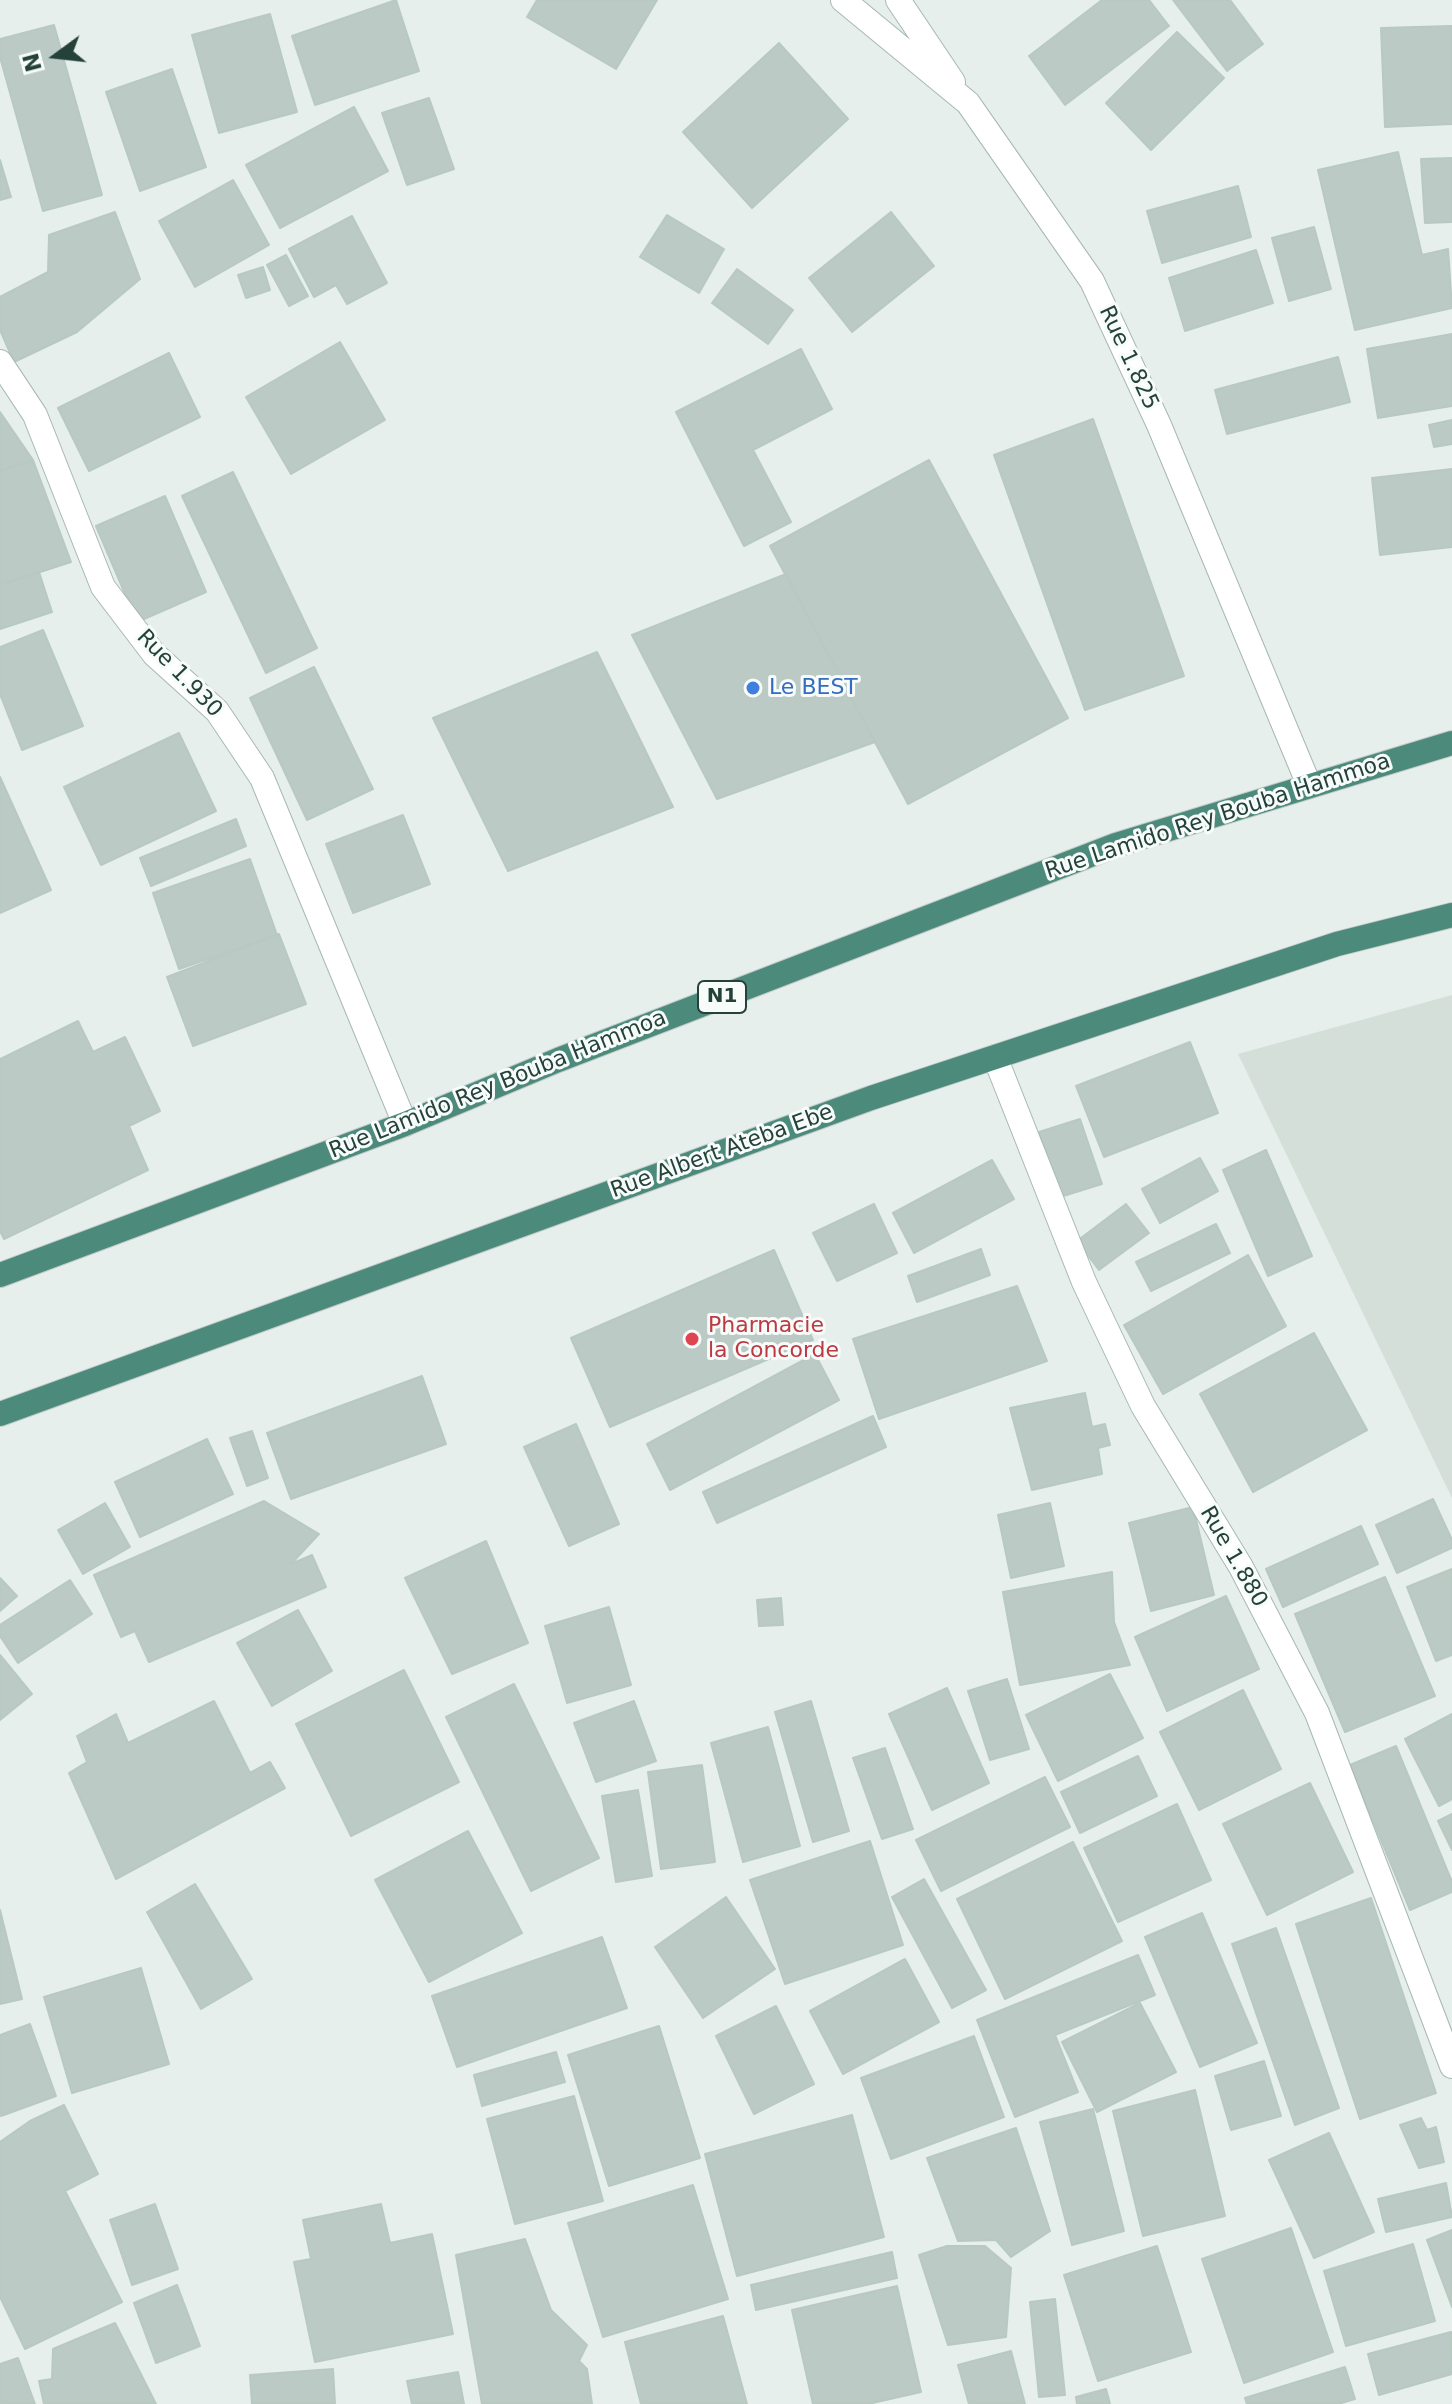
<!DOCTYPE html>
<html>
<head>
<meta charset="utf-8">
<style>
	body { margin:0 }
	#map { position:relative; width:1452px; height:2404px; overflow:hidden; background:#e6efeb; font-family:"DejaVu Sans",sans-serif }
	canvas { display:block }
	.north { position:absolute; left:16px; top:16px; width:80px; height:80px; -webkit-text-stroke:6px #f7fbf9; paint-order:stroke; rotate:255deg; font-size:22px; font-weight:700; line-height:32px; text-align:center; color:#24423a }
	.north::after { content:''; display:block; margin:auto; width:28px; height:36px; background:#24423a; clip-path:polygon(50% 0,100% 100%,50% 72%,0 100%) }
</style>
</head>
<body>
<div id="map">
<canvas width="1452" height="2404"></canvas>
<div class="north">N</div>
</div>
<script>
const ctx = document.querySelector('canvas').getContext('2d');
ctx.lineJoin = 'round';
function paint(path, color) { ctx.fillStyle = color; ctx.fill(path, 'evenodd'); }
const shape = rows => new Path2D(rows.map(r => 'M' + r).join(''));
function strokePath(path, color, width, dash) { ctx.strokeStyle = color; ctx.lineWidth = width; ctx.lineCap = dash ? 'butt' : 'round'; ctx.setLineDash(dash || []); ctx.stroke(path); }
function label(font, color, halo, rows, align = 'center') {
  ctx.font = font + ' "DejaVu Sans",sans-serif'; ctx.lineWidth = 6; ctx.setLineDash([]); ctx.textBaseline = 'middle'; ctx.strokeStyle = halo; ctx.fillStyle = color; for (const [text, x, y, turn = 0] of rows) {
    ctx.save(); ctx.translate(x, y); ctx.rotate((+turn || 0) * Math.PI / 180); ctx.textAlign = isNaN(turn) ? turn : align; if (halo) ctx.strokeText(text, 0, 0); ctx.fillText(text, 0, 0); ctx.restore();
  }
}
paint(shape([
	[1452,995,1452,1498,1238,1054]
]), '#d4dfda');
const building = shape([
	[396,0,419,71,315,105,292,36,396,0],
	[537,0,657,0,616,69,527,17,537,0],
	[1102,0,1149,0,1169,26,1065,105,1029,56,1102,0],
	[1173,0,1230,0,1263,44,1227,71,1173,0],
	[270,14,297,112,219,133,192,35,270,14],
	[54,25,102,195,43,211,0,57,0,39,54,25],
	[1452,26,1452,124,1385,127,1381,28,1452,26],
	[1177,32,1224,78,1151,150,1106,103,1177,32],
	[779,43,848,119,752,208,683,132,779,43],
	[172,69,206,167,140,191,106,92,172,69],
	[429,98,454,169,407,185,382,113,429,98],
	[354,107,388,171,280,228,246,165,354,107],
	[1398,152,1422,255,1448,249,1452,308,1355,330,1318,170,1398,152],
	[1452,158,1452,222,1425,223,1421,159,1452,158],
	[0,160,11,197,0,200,0,160],
	[233,180,269,245,195,287,159,221,233,180],
	[1238,186,1251,237,1162,263,1147,211,1238,186],
	[115,212,140,279,77,332,14,362,0,330,0,297,48,272,49,235,115,212],
	[891,212,934,266,852,332,809,278,891,212],
	[667,215,724,249,699,293,640,257,667,215],
	[352,216,387,283,347,304,336,285,314,297,289,249,352,216],
	[1314,227,1331,289,1289,301,1272,238,1314,227],
	[1256,250,1273,303,1185,331,1169,278,1256,250],
	[286,255,308,296,289,306,267,265,286,255],
	[263,267,270,290,246,298,238,275,263,267],
	[737,269,793,310,768,344,712,303,737,269],
	[1452,334,1452,406,1378,418,1367,349,1452,334],
	[340,342,385,420,291,474,246,397,340,342],
	[801,349,832,409,753,450,791,522,744,546,676,412,801,349],
	[169,353,200,417,89,471,58,408,169,353],
	[1338,357,1350,402,1227,434,1215,390,1338,357],
	[0,412,33,460,0,471,0,412],
	[1093,419,1184,676,1085,710,994,455,1093,419],
	[1452,420,1452,444,1434,447,1429,425,1452,420],
	[33,460,71,562,0,585,0,471,33,460],
	[929,460,1068,718,908,804,770,546,929,460],
	[1452,469,1452,547,1380,555,1372,478,1452,469],
	[233,472,317,648,266,673,182,496,233,472],
	[165,496,206,592,137,622,96,526,165,496],
	[39,572,52,612,0,629,0,585,39,572],
	[786,574,875,742,717,799,632,635,786,574],
	[43,630,83,726,22,750,0,694,0,647,43,630],
	[597,652,673,807,508,871,433,718,597,652],
	[314,667,373,789,307,820,250,698,314,667],
	[179,733,216,811,101,865,64,787,179,733],
	[0,777,51,890,0,913,0,777],
	[403,815,430,884,353,913,326,844,403,815],
	[236,819,246,846,151,886,140,858,236,819],
	[250,859,277,935,179,969,153,893,250,859],
	[279,934,306,1004,193,1046,167,977,279,934],
	[78,1021,93,1052,125,1037,160,1111,129,1126,148,1170,4,1239,0,1231,0,1059,78,1021],
	[1190,1042,1218,1113,1104,1157,1076,1086,1190,1042],
	[1080,1119,1102,1184,1060,1197,1039,1132,1080,1119],
	[1266,1150,1312,1256,1268,1276,1223,1170,1266,1150],
	[1200,1158,1218,1191,1160,1223,1142,1189,1200,1158],
	[992,1160,1014,1199,914,1253,893,1213,992,1160],
	[874,1204,897,1253,837,1281,813,1233,874,1204],
	[1126,1204,1149,1233,1099,1270,1077,1241,1126,1204],
	[1216,1224,1230,1253,1151,1291,1136,1262,1216,1224],
	[981,1249,990,1275,917,1302,908,1276,981,1249],
	[774,1250,813,1340,610,1427,571,1338,774,1250],
	[1248,1255,1286,1326,1163,1394,1124,1325,1248,1255],
	[1017,1286,1047,1361,879,1419,853,1339,1017,1286],
	[1314,1333,1367,1430,1253,1492,1200,1394,1314,1333],
	[815,1354,839,1400,670,1490,647,1444,815,1354],
	[422,1376,446,1444,291,1499,267,1433,422,1376],
	[1085,1393,1092,1427,1105,1424,1110,1445,1098,1448,1102,1474,1032,1490,1010,1408,1085,1393],
	[873,1416,886,1447,717,1523,703,1492,873,1416],
	[576,1424,619,1524,569,1546,524,1447,576,1424],
	[252,1431,268,1478,247,1486,230,1438,252,1431],
	[207,1439,233,1494,140,1537,115,1482,207,1439],
	[1433,1499,1452,1540,1452,1548,1397,1573,1376,1525,1433,1499],
	[264,1501,319,1534,291,1564,312,1555,326,1587,149,1662,135,1631,121,1637,94,1575,264,1501],
	[105,1503,130,1547,83,1574,58,1530,105,1503],
	[1050,1503,1064,1566,1011,1578,998,1515,1050,1503],
	[1193,1507,1214,1595,1151,1611,1129,1523,1193,1507],
	[1361,1526,1378,1564,1283,1607,1266,1569,1361,1526],
	[486,1541,528,1643,452,1674,405,1578,486,1541],
	[1452,1569,1452,1655,1436,1661,1407,1587,1452,1569],
	[1112,1572,1114,1622,1130,1665,1020,1685,1003,1592,1112,1572],
	[1385,1577,1435,1696,1345,1732,1295,1614,1385,1577],
	[0,1578,17,1596,0,1611,0,1578],
	[70,1580,92,1614,18,1663,0,1636,0,1625,70,1580],
	[1226,1596,1259,1669,1167,1711,1135,1637,1226,1596],
	[781,1598,783,1625,759,1626,757,1600,781,1598],
	[609,1607,631,1685,567,1703,545,1626,609,1607],
	[298,1610,332,1671,272,1706,237,1643,298,1610],
	[0,1655,32,1694,0,1720,0,1655],
	[404,1670,459,1782,351,1836,296,1724,404,1670],
	[1110,1674,1143,1738,1058,1781,1026,1715,1110,1674],
	[1007,1679,1029,1749,990,1760,968,1691,1007,1679],
	[514,1684,599,1858,531,1891,446,1717,514,1684],
	[947,1688,989,1783,932,1810,889,1714,947,1688],
	[1243,1690,1281,1769,1199,1810,1160,1732,1243,1690],
	[214,1701,250,1773,270,1762,285,1788,116,1879,69,1773,87,1762,77,1736,116,1714,128,1743,214,1701],
	[634,1701,656,1761,596,1782,574,1723,634,1701],
	[811,1701,849,1831,813,1842,775,1712,811,1701],
	[1452,1714,1452,1799,1439,1806,1405,1739,1452,1714],
	[768,1727,800,1846,743,1862,711,1743,768,1727],
	[1396,1746,1452,1882,1452,1892,1410,1910,1350,1765,1396,1746],
	[885,1748,913,1829,882,1839,853,1758,885,1748],
	[1138,1756,1157,1796,1080,1833,1061,1792,1138,1756],
	[702,1765,715,1862,661,1869,648,1772,702,1765],
	[1045,1777,1070,1827,941,1891,916,1840,1045,1777],
	[1310,1783,1353,1872,1267,1915,1223,1824,1310,1783],
	[638,1790,652,1876,616,1882,602,1796,638,1790],
	[1177,1804,1211,1880,1118,1922,1084,1848,1177,1804],
	[1452,1814,1452,1850,1438,1821,1452,1814],
	[468,1831,522,1933,429,1982,375,1880,468,1831],
	[870,1841,903,1945,785,1984,750,1880,870,1841],
	[1073,1842,1122,1941,1005,1999,957,1899,1073,1842],
	[924,1879,986,1990,952,2008,892,1897,924,1879],
	[195,1884,252,1979,201,2009,147,1912,195,1884],
	[726,1897,775,1969,703,2018,655,1947,726,1897],
	[1371,1898,1436,2093,1360,2119,1296,1924,1371,1898],
	[0,1910,22,1999,0,2004,0,1910],
	[1202,1913,1257,2043,1200,2067,1145,1937,1202,1913],
	[1276,1928,1339,2108,1295,2125,1232,1944,1276,1928],
	[602,1937,627,2008,457,2067,432,1996,602,1937],
	[1138,1955,1155,1995,1055,2035,1078,2092,1015,2117,977,2020,1138,1955],
	[905,1959,939,2022,843,2074,810,2011,905,1959],
	[141,1968,169,2064,72,2093,44,1997,141,1968],
	[1140,2003,1176,2072,1097,2112,1062,2042,1140,2003],
	[776,2006,814,2084,754,2114,716,2036,776,2006],
	[30,2024,56,2096,1,2116,0,2035,30,2024],
	[659,2026,700,2158,609,2186,568,2055,659,2026],
	[974,2036,1004,2117,891,2159,861,2078,974,2036],
	[556,2052,565,2082,482,2106,474,2075,556,2052],
	[1264,2061,1281,2116,1231,2130,1215,2076,1264,2061],
	[1195,2090,1225,2216,1143,2236,1113,2111,1195,2090],
	[574,2096,603,2201,515,2224,487,2119,574,2096],
	[64,2105,98,2174,65,2191,122,2302,25,2349,0,2297,0,2142,30,2121,64,2105],
	[1093,2109,1124,2231,1072,2245,1040,2122,1093,2109],
	[852,2115,884,2237,737,2276,705,2154,852,2115],
	[1421,2118,1427,2130,1436,2127,1444,2162,1419,2168,1400,2125,1421,2118],
	[1016,2128,1050,2231,1011,2257,996,2240,958,2241,927,2158,1016,2128],
	[1329,2133,1374,2232,1314,2258,1269,2160,1329,2133],
	[1446,2183,1452,2217,1386,2232,1378,2199,1446,2183],
	[693,2185,728,2299,603,2337,568,2223,693,2185],
	[155,2204,178,2269,132,2285,110,2220,155,2204],
	[381,2204,390,2243,432,2234,453,2334,315,2362,294,2262,311,2259,303,2220,381,2204],
	[1291,2228,1333,2352,1244,2383,1202,2259,1291,2228],
	[1452,2230,1452,2307,1427,2240,1452,2230],
	[525,2239,551,2310,587,2345,579,2361,587,2369,592,2404,482,2404,456,2255,525,2239],
	[1413,2244,1435,2321,1346,2346,1324,2271,1413,2244],
	[947,2246,985,2246,1011,2268,1006,2337,948,2345,919,2255,947,2246],
	[1157,2246,1191,2352,1098,2381,1064,2275,1157,2246],
	[892,2252,897,2278,756,2310,751,2285,892,2252],
	[177,2285,200,2346,156,2363,134,2303,177,2285],
	[897,2286,921,2392,868,2404,813,2404,792,2310,897,2286],
	[1055,2299,1065,2395,1039,2397,1030,2302,1055,2299],
	[723,2316,747,2404,641,2404,625,2342,723,2316],
	[115,2323,156,2404,44,2404,39,2381,52,2379,53,2349,115,2323],
	[1451,2332,1452,2374,1379,2395,1368,2354,1451,2332],
	[1011,2351,1025,2404,969,2404,958,2365,1011,2351],
	[18,2358,35,2404,0,2404,0,2364,18,2358],
	[1345,2367,1355,2399,1338,2404,1247,2404,1245,2398,1345,2367],
	[333,2369,335,2404,252,2404,250,2375,333,2369],
	[458,2372,464,2404,412,2404,407,2381,458,2372],
	[1106,2389,1110,2404,1077,2404,1076,2397,1106,2389]
]);
paint(building, '#bbcac4');
strokePath(building, '#b8c9c2', 2);
const minor = shape([
	[843,0,968,103,1092,281,1159,425,1309,785],
	[898,0,953,82],
	[0,362,35,415,103,587,154,654,217,711,262,778,405,1124],
	[995,1057,1084,1282,1143,1406,1241,1567,1317,1713,1452,2066]
]);
const trunk = shape([
	[0,1275,405,1124,558,1060,1116,845,1452,743],
	[0,1414,871,1098,1337,944,1452,915]
]);
strokePath(minor, '#a8b8b2', 26);
strokePath(trunk, '#c2cac8', 26);
strokePath(minor, '#fff', 24);
strokePath(trunk, '#4c8a7c', 24);
for (const [x, y, r, color] of [
	[753,688,8,"#3f7fe0"],
	[692,1339,8,"#e0444e"]
]) { const dot = new Path2D(); dot.arc(x, y, r, 0, 2 * Math.PI); ctx.fillStyle = color; ctx.fill(dot); strokePath(dot, '#f7fbf9', 3); }
for (const [x, y, w] of [
	[722,997,48]
]) { const box = new Path2D(); box.roundRect(x - w / 2, y - 16, w, 32, 6); ctx.fillStyle = '#f7fbf9'; ctx.fill(box); strokePath(box, '#24423a', 2); }
label('bold 20px', '#24423a', null, [
	["N1",722,997]
]);
label('22px', '#24423a', '#f7fbf9', [
	["Rue 1.825",1128,358,65],
	["Rue 1.930",179,674,46],
	["Rue Lamido Rey Bouba Hammoa",1218,817,-18],
	["Rue Lamido Rey Bouba Hammoa",498,1085,-22],
	["Rue Albert Ateba Ebe",722,1152,-20],
	["Rue 1.880",1233,1557,60]
]);
label('22px', '#366cbe', '#f7fbf9', [
	["Le BEST",769,688]
], 'left');
label('22px', '#be3a42', '#f7fbf9', [
	["Pharmacie",708,1326],
	["la Concorde",708,1351]
], 'left');
</script>
</body>
</html>
